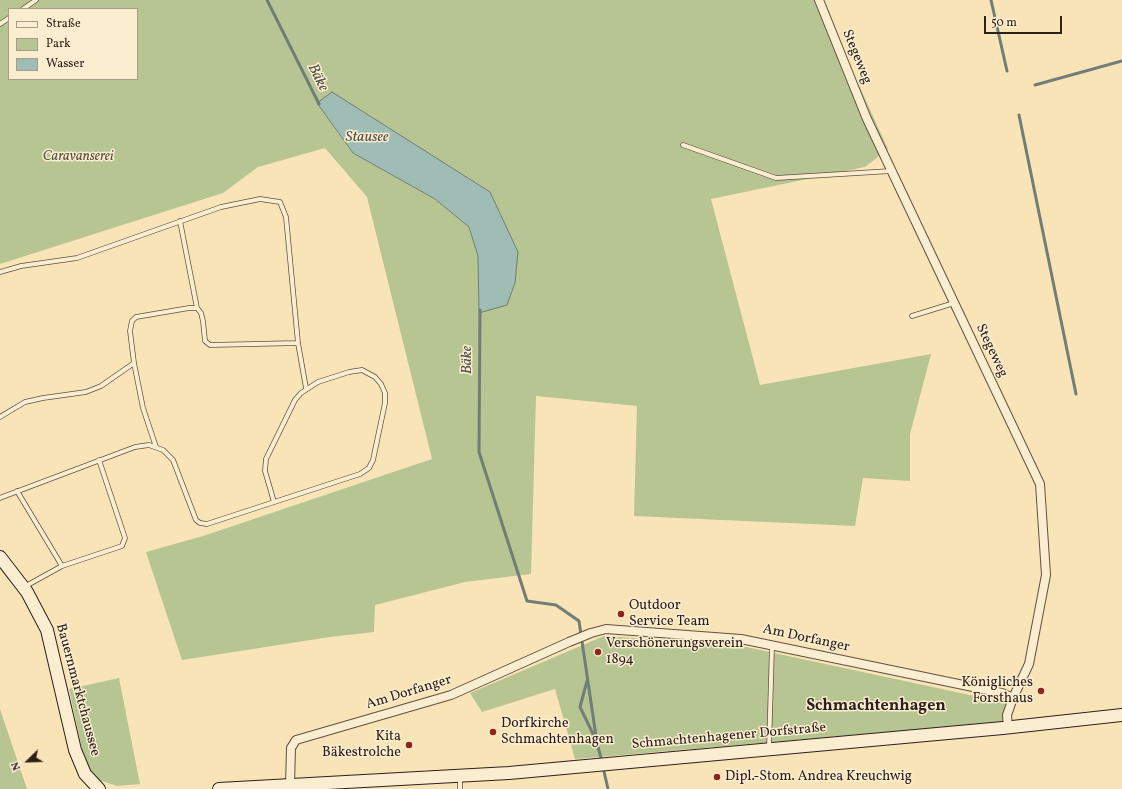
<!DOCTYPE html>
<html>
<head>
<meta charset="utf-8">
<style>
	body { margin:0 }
	#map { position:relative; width:1122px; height:789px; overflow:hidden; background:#f9e4b7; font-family:Vollkorn,serif }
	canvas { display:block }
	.legend { position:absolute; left:8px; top:8px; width:130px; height:72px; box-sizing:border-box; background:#fbedd0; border:1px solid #a99b88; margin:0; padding:5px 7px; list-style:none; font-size:12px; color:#2d201b }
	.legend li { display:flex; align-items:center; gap:8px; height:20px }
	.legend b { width:20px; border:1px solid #a99b88 }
	.north { position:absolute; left:8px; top:741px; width:40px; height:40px; -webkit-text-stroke:3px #fbedd0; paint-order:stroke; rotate:247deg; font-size:11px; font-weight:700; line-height:16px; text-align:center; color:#2d201b }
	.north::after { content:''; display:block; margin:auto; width:14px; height:18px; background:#2d201b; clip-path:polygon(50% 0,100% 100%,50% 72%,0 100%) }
	.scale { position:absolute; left:984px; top:16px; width:78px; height:18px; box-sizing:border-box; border:2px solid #2d201b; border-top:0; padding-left:5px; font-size:12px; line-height:14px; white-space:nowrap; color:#2d201b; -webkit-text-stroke:3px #fbedd0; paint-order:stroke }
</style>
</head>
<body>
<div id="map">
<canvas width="1122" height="789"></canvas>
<ul class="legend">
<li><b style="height:5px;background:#fbedd0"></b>Straße</li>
<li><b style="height:11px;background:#b7c593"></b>Park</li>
<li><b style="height:11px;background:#9fbdb5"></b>Wasser</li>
</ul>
<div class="north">N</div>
<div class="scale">50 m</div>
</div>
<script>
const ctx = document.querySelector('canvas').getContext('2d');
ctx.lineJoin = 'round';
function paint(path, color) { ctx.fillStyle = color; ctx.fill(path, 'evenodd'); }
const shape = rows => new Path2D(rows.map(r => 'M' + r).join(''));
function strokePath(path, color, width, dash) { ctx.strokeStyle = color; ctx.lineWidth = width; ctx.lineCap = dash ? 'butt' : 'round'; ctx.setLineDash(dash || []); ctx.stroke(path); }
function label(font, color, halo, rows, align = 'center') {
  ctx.font = font + ' Vollkorn,serif'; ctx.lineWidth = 3; ctx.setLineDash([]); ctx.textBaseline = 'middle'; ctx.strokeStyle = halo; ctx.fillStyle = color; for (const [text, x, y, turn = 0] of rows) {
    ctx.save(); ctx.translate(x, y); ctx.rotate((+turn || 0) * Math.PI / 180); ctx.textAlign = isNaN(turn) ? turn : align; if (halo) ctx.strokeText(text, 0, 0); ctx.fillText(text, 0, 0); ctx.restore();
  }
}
paint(shape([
	[0,0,820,0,888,149,865,167,711,199,760,385,931,354,910,434,910,481,863,478,855,526,634,516,637,406,536,396,531,574,465,582,375,605,374,632,330,637,182,660,146,552,203,536,432,459,367,197,325,148,258,167,223,193,0,264],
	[9,9,137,9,137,79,9,79],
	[317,103,517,248,479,312,478,256,469,227,435,199,351,151],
	[604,636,737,645,1007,703,1004,722,575,759,555,689,482,712,470,693],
	[119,678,140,784,117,786,99,780,85,763,69,689],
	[0,709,27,789,0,789]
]), '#b7c593');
const water = shape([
	[332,92,490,192,518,252,515,283,507,305,479,313,478,256,469,227,435,199,353,153,317,103,332,92]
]);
paint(water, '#9fbdb5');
strokePath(water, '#717e77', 1);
strokePath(shape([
	[267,0,319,104],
	[991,0,1007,71],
	[1035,85,1122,61],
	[1019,115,1076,394],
	[480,310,479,452,527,601,556,605,579,621,597,743,602,762],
	[587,681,580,707,596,740],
	[603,767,608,789]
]), '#717e77', 3);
const lane = shape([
	[23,9,36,0],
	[0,24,9,18],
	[683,145,776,178,891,171],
	[180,221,197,308],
	[0,272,21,266,77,258,221,207,260,199,280,202,286,217,298,343,306,388],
	[912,316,954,303],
	[0,417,25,402,43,398,86,392,101,386,134,363],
	[156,447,143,408,134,363,130,331,132,321,136,317,189,308,197,308,201,313,203,321,205,341,210,345,298,343],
	[17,491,62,566,122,546,125,538,99,460],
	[0,498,135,447,149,445,163,450,173,460,196,520,200,523,207,524,360,474,369,468,373,460,385,403,385,393,381,384,375,377,362,370,349,372,318,382,301,393,295,400,266,459,265,471,274,502],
	[24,587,62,566],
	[769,748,772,646],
	[460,776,460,789]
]);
const street = shape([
	[819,0,867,119,1040,484,1046,575,1029,664,1013,698,1007,715,1008,727],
	[290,785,291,748,296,740,451,695,569,642,591,633,606,629,741,639,1002,693,1013,698]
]);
const secondary = shape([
	[0,557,27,592,47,630,75,750,85,774,99,789],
	[219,789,509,773,1003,728,1122,715]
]);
strokePath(lane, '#605142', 5.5);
strokePath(street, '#605142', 10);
strokePath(secondary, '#2d201b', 14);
strokePath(lane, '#fbedd0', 4);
strokePath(street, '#fbedd0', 8);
strokePath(secondary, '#fbedd0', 12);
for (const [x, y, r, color] of [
	[621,614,4,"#8f2418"],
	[598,652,4,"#8f2418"],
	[1041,691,4,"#8f2418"],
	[493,732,4,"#8f2418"],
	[409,745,4,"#8f2418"],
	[717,777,4,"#8f2418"]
]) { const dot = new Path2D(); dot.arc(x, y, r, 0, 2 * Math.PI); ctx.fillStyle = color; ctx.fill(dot); strokePath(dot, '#fbedd0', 1.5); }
label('14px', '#2d201b', '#fbedd0', [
	["Stegeweg",856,57,68],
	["Stegeweg",991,351,65],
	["Am Dorfanger",806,639,12],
	["Bauernmarktchaussee",77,690,75],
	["Am Dorfanger",409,693,-17],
	["Schmachtenhagener Dorfstraße",729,737,-5]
]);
label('italic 14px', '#56523f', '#fbedd0', [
	["Caravanserei",78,157]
]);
label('14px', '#2d201b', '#fbedd0', [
	["Outdoor",629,606],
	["Service Team",629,622],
	["Verschönerungsverein",606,644],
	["1894",606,660],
	["Königliches",1033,683,"right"],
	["Forsthaus",1033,699,"right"],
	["Dorfkirche",501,724],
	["Schmachtenhagen",501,740],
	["Kita",401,737,"right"],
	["Bäkestrolche",401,753,"right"],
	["Dipl.-Stom. Andrea Kreuchwig",725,777]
], 'left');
label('italic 15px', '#4f4f49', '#fbedd0', [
	["Bäke",317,78,64],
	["Stausee",367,138],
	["Bäke",468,360,-90]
]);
label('bold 16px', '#2d201b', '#fbedd0', [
	["Schmachtenhagen",876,707]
]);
</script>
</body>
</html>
